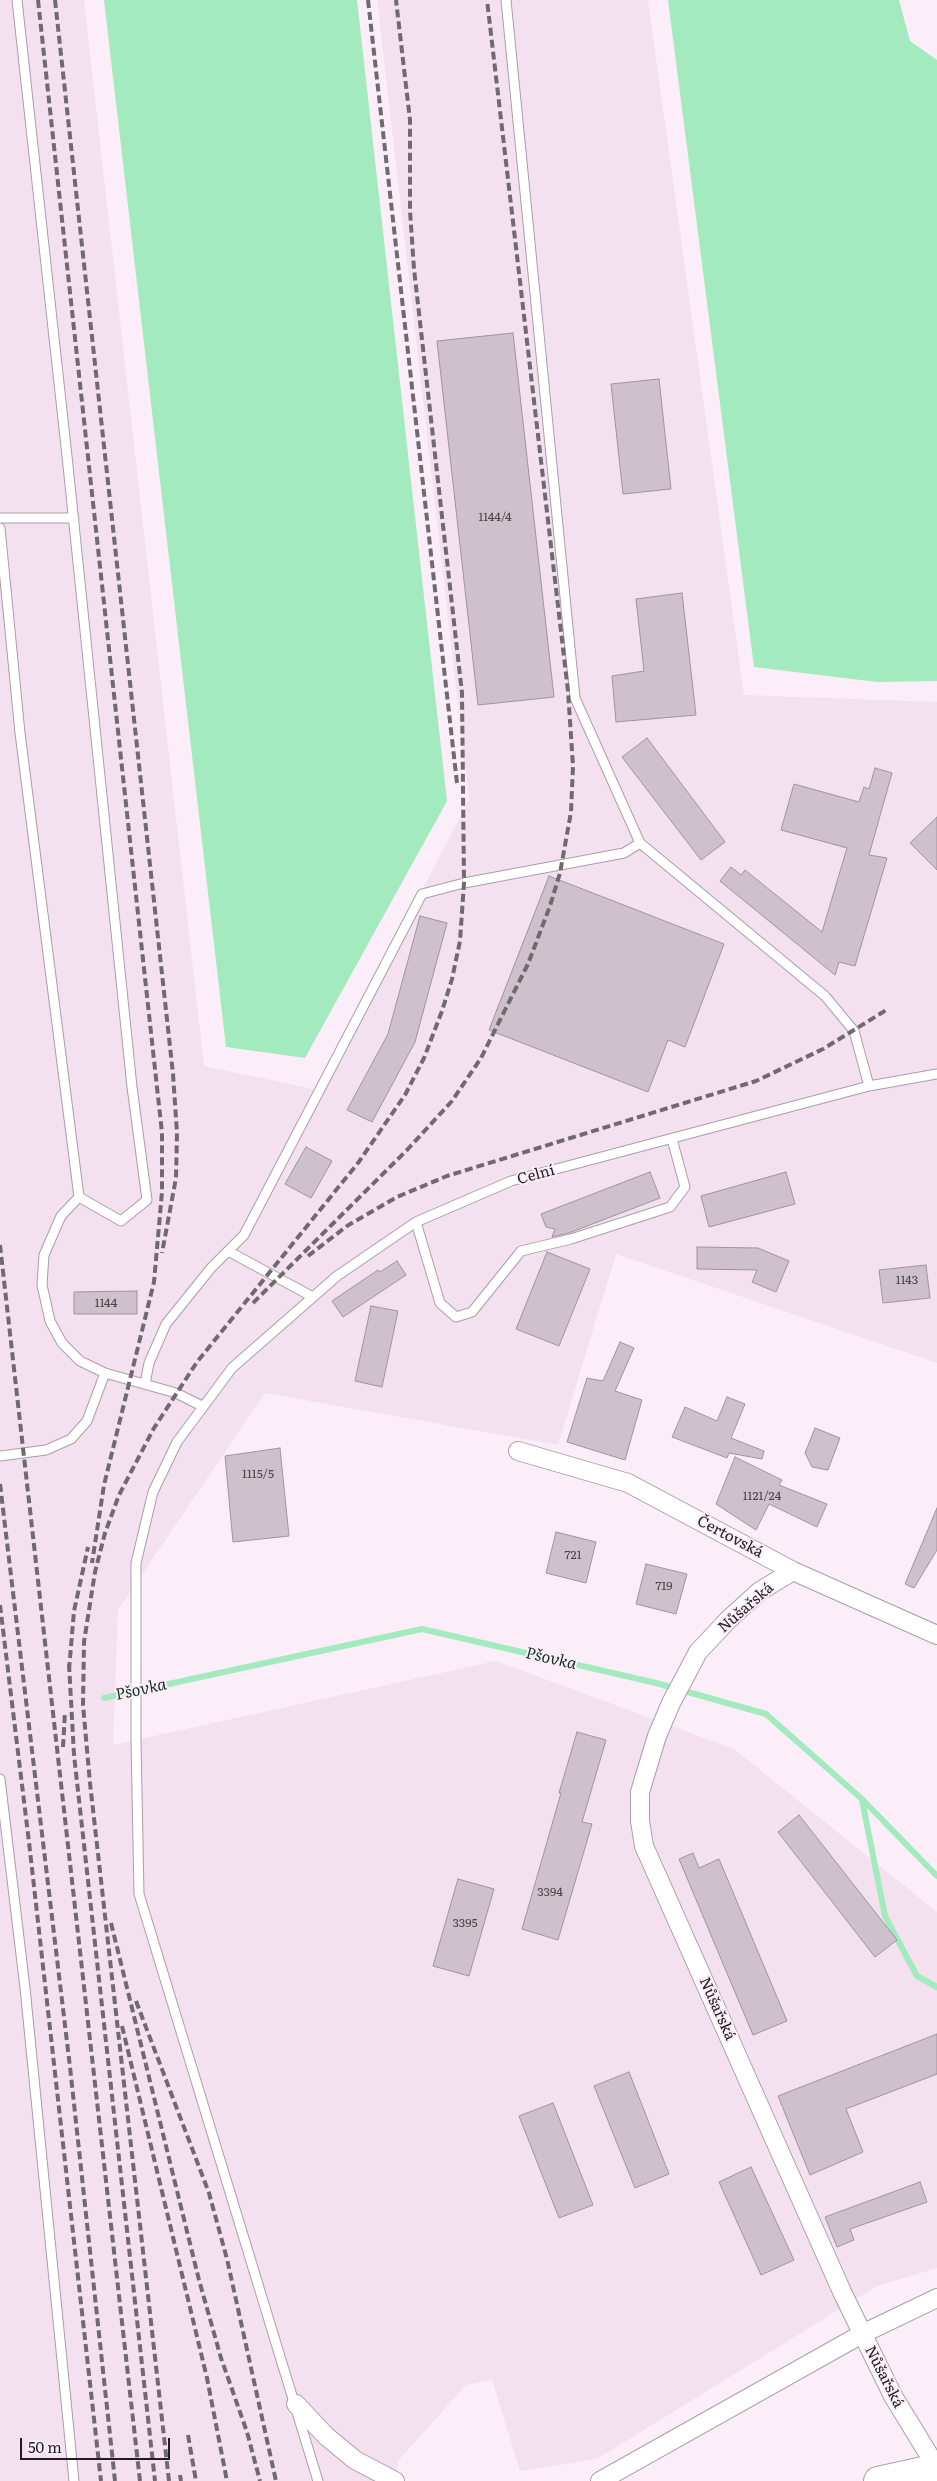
<!DOCTYPE html>
<html>
<head>
<meta charset="utf-8">
<style>
	body { margin:0 }
	#map { position:relative; width:937px; height:2481px; overflow:hidden; background:#fbeef8; font-family:Literata,serif }
	canvas { display:block }
	.scale { position:absolute; left:20px; top:2438px; width:150px; height:22px; box-sizing:border-box; border:2px solid #201c1f; border-top:0; padding-left:6px; font-size:15px; line-height:18px; white-space:nowrap; color:#201c1f; -webkit-text-stroke:4px #fbeef8; paint-order:stroke }
</style>
</head>
<body>
<div id="map">
<canvas width="937" height="2481"></canvas>
<div class="scale">50 m</div>
</div>
<script>
const ctx = document.querySelector('canvas').getContext('2d');
ctx.lineJoin = 'round';
function paint(path, color) { ctx.fillStyle = color; ctx.fill(path, 'evenodd'); }
const shape = rows => new Path2D(rows.map(r => 'M' + r).join(''));
function strokePath(path, color, width, dash) { ctx.strokeStyle = color; ctx.lineWidth = width; ctx.lineCap = dash ? 'butt' : 'round'; ctx.setLineDash(dash || []); ctx.stroke(path); }
function label(font, color, halo, rows, align = 'center') {
  ctx.font = font + ' Literata,serif'; ctx.lineWidth = 4; ctx.setLineDash([]); ctx.textBaseline = 'middle'; ctx.strokeStyle = halo; ctx.fillStyle = color; for (const [text, x, y, turn = 0] of rows) {
    ctx.save(); ctx.translate(x, y); ctx.rotate((+turn || 0) * Math.PI / 180); ctx.textAlign = isNaN(turn) ? turn : align; if (halo) ctx.strokeText(text, 0, 0); ctx.fillText(text, 0, 0); ctx.restore();
  }
}
paint(shape([
	[0,0,84,0,204,1066,318,1090,469,800,377,0,648,0,744,695,937,702,937,1363,616,1254,558,1445,265,1393,118,1610,113,1745,496,1661,734,1749,937,1912,937,2268,877,2286,597,2459,520,2471,492,2380,466,2385,398,2461,396,2481,0,2481]
]), '#f4e1f0');
paint(shape([
	[104,0,357,0,447,801,305,1058,226,1047],
	[668,0,899,0,910,41,937,60,937,681,877,682,754,667]
]), '#a3eabe');
strokePath(shape([
	[104,1698,422,1629,656,1683,766,1714,862,1799,937,1876],
	[862,1800,885,1916,917,1976,937,1987]
]), '#a3eabe', 6);
const building = shape([
	[513,333,554,697,478,705,437,341,513,333],
	[659,379,671,489,623,494,611,384,659,379],
	[682,593,696,715,616,722,612,676,644,671,636,599,682,593],
	[647,738,725,842,701,860,622,757,647,738],
	[875,768,892,773,869,855,887,858,855,966,839,962,835,975,720,881,731,867,741,875,745,870,822,932,847,848,781,830,794,784,859,802,864,787,869,789,875,768],
	[937,817,937,870,910,843,937,817],
	[549,876,724,944,685,1047,668,1040,648,1092,489,1030,549,876],
	[420,916,447,923,415,1042,372,1122,347,1110,388,1034,420,916],
	[306,1147,332,1161,311,1198,285,1184,306,1147],
	[650,1172,660,1198,569,1233,552,1237,555,1229,546,1227,541,1214,650,1172],
	[786,1172,795,1204,709,1227,701,1196,786,1172],
	[697,1247,758,1248,789,1261,776,1292,752,1282,757,1270,697,1269,697,1247],
	[547,1252,590,1269,559,1346,516,1329,547,1252],
	[397,1261,406,1275,343,1317,332,1301,378,1270,380,1272,397,1261],
	[926,1265,930,1298,883,1303,879,1270,926,1265],
	[137,1291,137,1314,74,1314,74,1292,137,1291],
	[371,1306,398,1311,382,1387,355,1381,371,1306],
	[620,1342,634,1348,615,1391,642,1400,625,1460,567,1442,587,1378,603,1381,620,1342],
	[727,1397,745,1404,731,1438,764,1451,762,1459,729,1453,727,1458,672,1437,685,1407,717,1421,727,1397],
	[815,1428,840,1438,828,1470,812,1467,805,1453,815,1428],
	[280,1448,289,1536,233,1542,225,1456,280,1448],
	[735,1457,782,1480,779,1485,827,1504,817,1527,769,1504,756,1530,716,1504,735,1457],
	[937,1508,937,1550,914,1588,905,1584,937,1508],
	[556,1532,596,1542,586,1583,546,1573,556,1532],
	[646,1564,687,1574,676,1614,636,1604,646,1564],
	[577,1732,606,1740,582,1822,592,1824,558,1940,522,1929,561,1793,559,1793,577,1732],
	[799,1815,897,1940,875,1957,778,1832,799,1815],
	[693,1853,699,1868,719,1859,787,2021,753,2035,679,1859,693,1853],
	[458,1879,494,1889,469,1976,433,1966,458,1879],
	[937,2034,937,2074,846,2109,863,2152,810,2175,778,2096,937,2034],
	[629,2072,669,2174,635,2188,594,2086,629,2072],
	[553,2103,593,2205,559,2218,519,2116,553,2103],
	[751,2167,794,2260,761,2275,719,2182,751,2167],
	[920,2182,927,2202,850,2229,854,2240,837,2247,825,2217,920,2182]
]);
paint(building, '#cec1cb');
strokePath(building, '#9f949d', 1);
const service = shape([
	[17,0,67,456,132,1087,147,1200,121,1221,79,1197],
	[506,0,575,698,640,843,825,996,854,1031,869,1086],
	[0,518,74,518],
	[0,528,20,733,79,1197,61,1216,44,1255,42,1285,50,1321,62,1343,80,1361,105,1373,176,1393,202,1406],
	[416,1222,440,1303,456,1317,472,1312,521,1251,571,1239,670,1207,685,1187,672,1139],
	[228,1251,313,1297],
	[145,1384,149,1363,166,1324,211,1268,244,1235,422,894,464,883,624,853,640,843],
	[0,1456,46,1450,71,1439,87,1421,105,1373],
	[0,1779,25,1988,74,2481],
	[318,2481,139,1894,136,1740,136,1563,153,1492,177,1442,232,1368,337,1276,416,1222,511,1181,869,1086,937,1074]
]);
const minor = shape([
	[518,1451,628,1483,793,1571,937,1635],
	[793,1571,760,1591,728,1620,698,1652,671,1703,657,1736,640,1792,640,1821,644,1846,843,2294,893,2396,937,2468],
	[296,2404,326,2436,355,2460,395,2481],
	[600,2481,862,2334,937,2298]
]);
const primary = shape([
	[878,2481,937,2468]
]);
strokePath(service, '#aa9ea7', 11);
strokePath(minor, '#aa9ea7', 20);
strokePath(primary, '#aa9ea7', 30);
strokePath(service, '#fff', 9);
strokePath(minor, '#fff', 18);
strokePath(primary, '#fff', 28);
strokePath(shape([
	[38,0,162,1133,162,1192,154,1282,104,1485,92,1563],
	[55,0,173,1074,177,1133,176,1178,162,1253],
	[368,0,457,783],
	[0,1245,140,2481],
	[308,1256,347,1226,397,1197,447,1176,756,1081,823,1049,888,1009],
	[253,1303,407,1150,452,1101,481,1058,528,964,550,906,560,873,571,812,573,766,568,691,487,0],
	[0,1484,70,2067,115,2481],
	[0,1605,29,1842,101,2481],
	[69,1664,74,1755,155,2481],
	[69,1670,74,1611,88,1547],
	[63,1747,65,1712],
	[111,1923,199,2280,221,2358,247,2432,260,2481],
	[136,2001,209,2193,227,2259,276,2481],
	[122,2026,207,2378,227,2481],
	[188,2435,196,2481],
	[180,2475,181,2481],
	[169,2481,90,1783,83,1705,84,1642,95,1572,105,1533,119,1495,154,1428,197,1362,358,1163,405,1095,424,1058,442,1011,452,979,460,941,464,883,462,693,414,269,410,211,410,120,396,0]
]), '#70696e', 4, [8, 4]);
label('12px', '#4c454a', null, [
	["1144/4",495,517],
	["1143",907,1280],
	["1144",106,1303],
	["1115/5",258,1474],
	["1121/24",762,1496],
	["721",573,1555],
	["719",664,1586],
	["3394",550,1892],
	["3395",465,1923]
]);
label('15px', '#201c1f', '#fbeef8', [
	["Celní",536,1175,-15],
	["Čertovská",730,1537,28],
	["Nůšařská",746,1608,-41],
	["Nůšařská",717,2009,66],
	["Nůšařská",884,2377,63]
]);
label('italic 16px', '#123120', '#fbeef8', [
	["Pšovka",551,1659,13],
	["Pšovka",141,1690,-12]
]);
</script>
</body>
</html>
